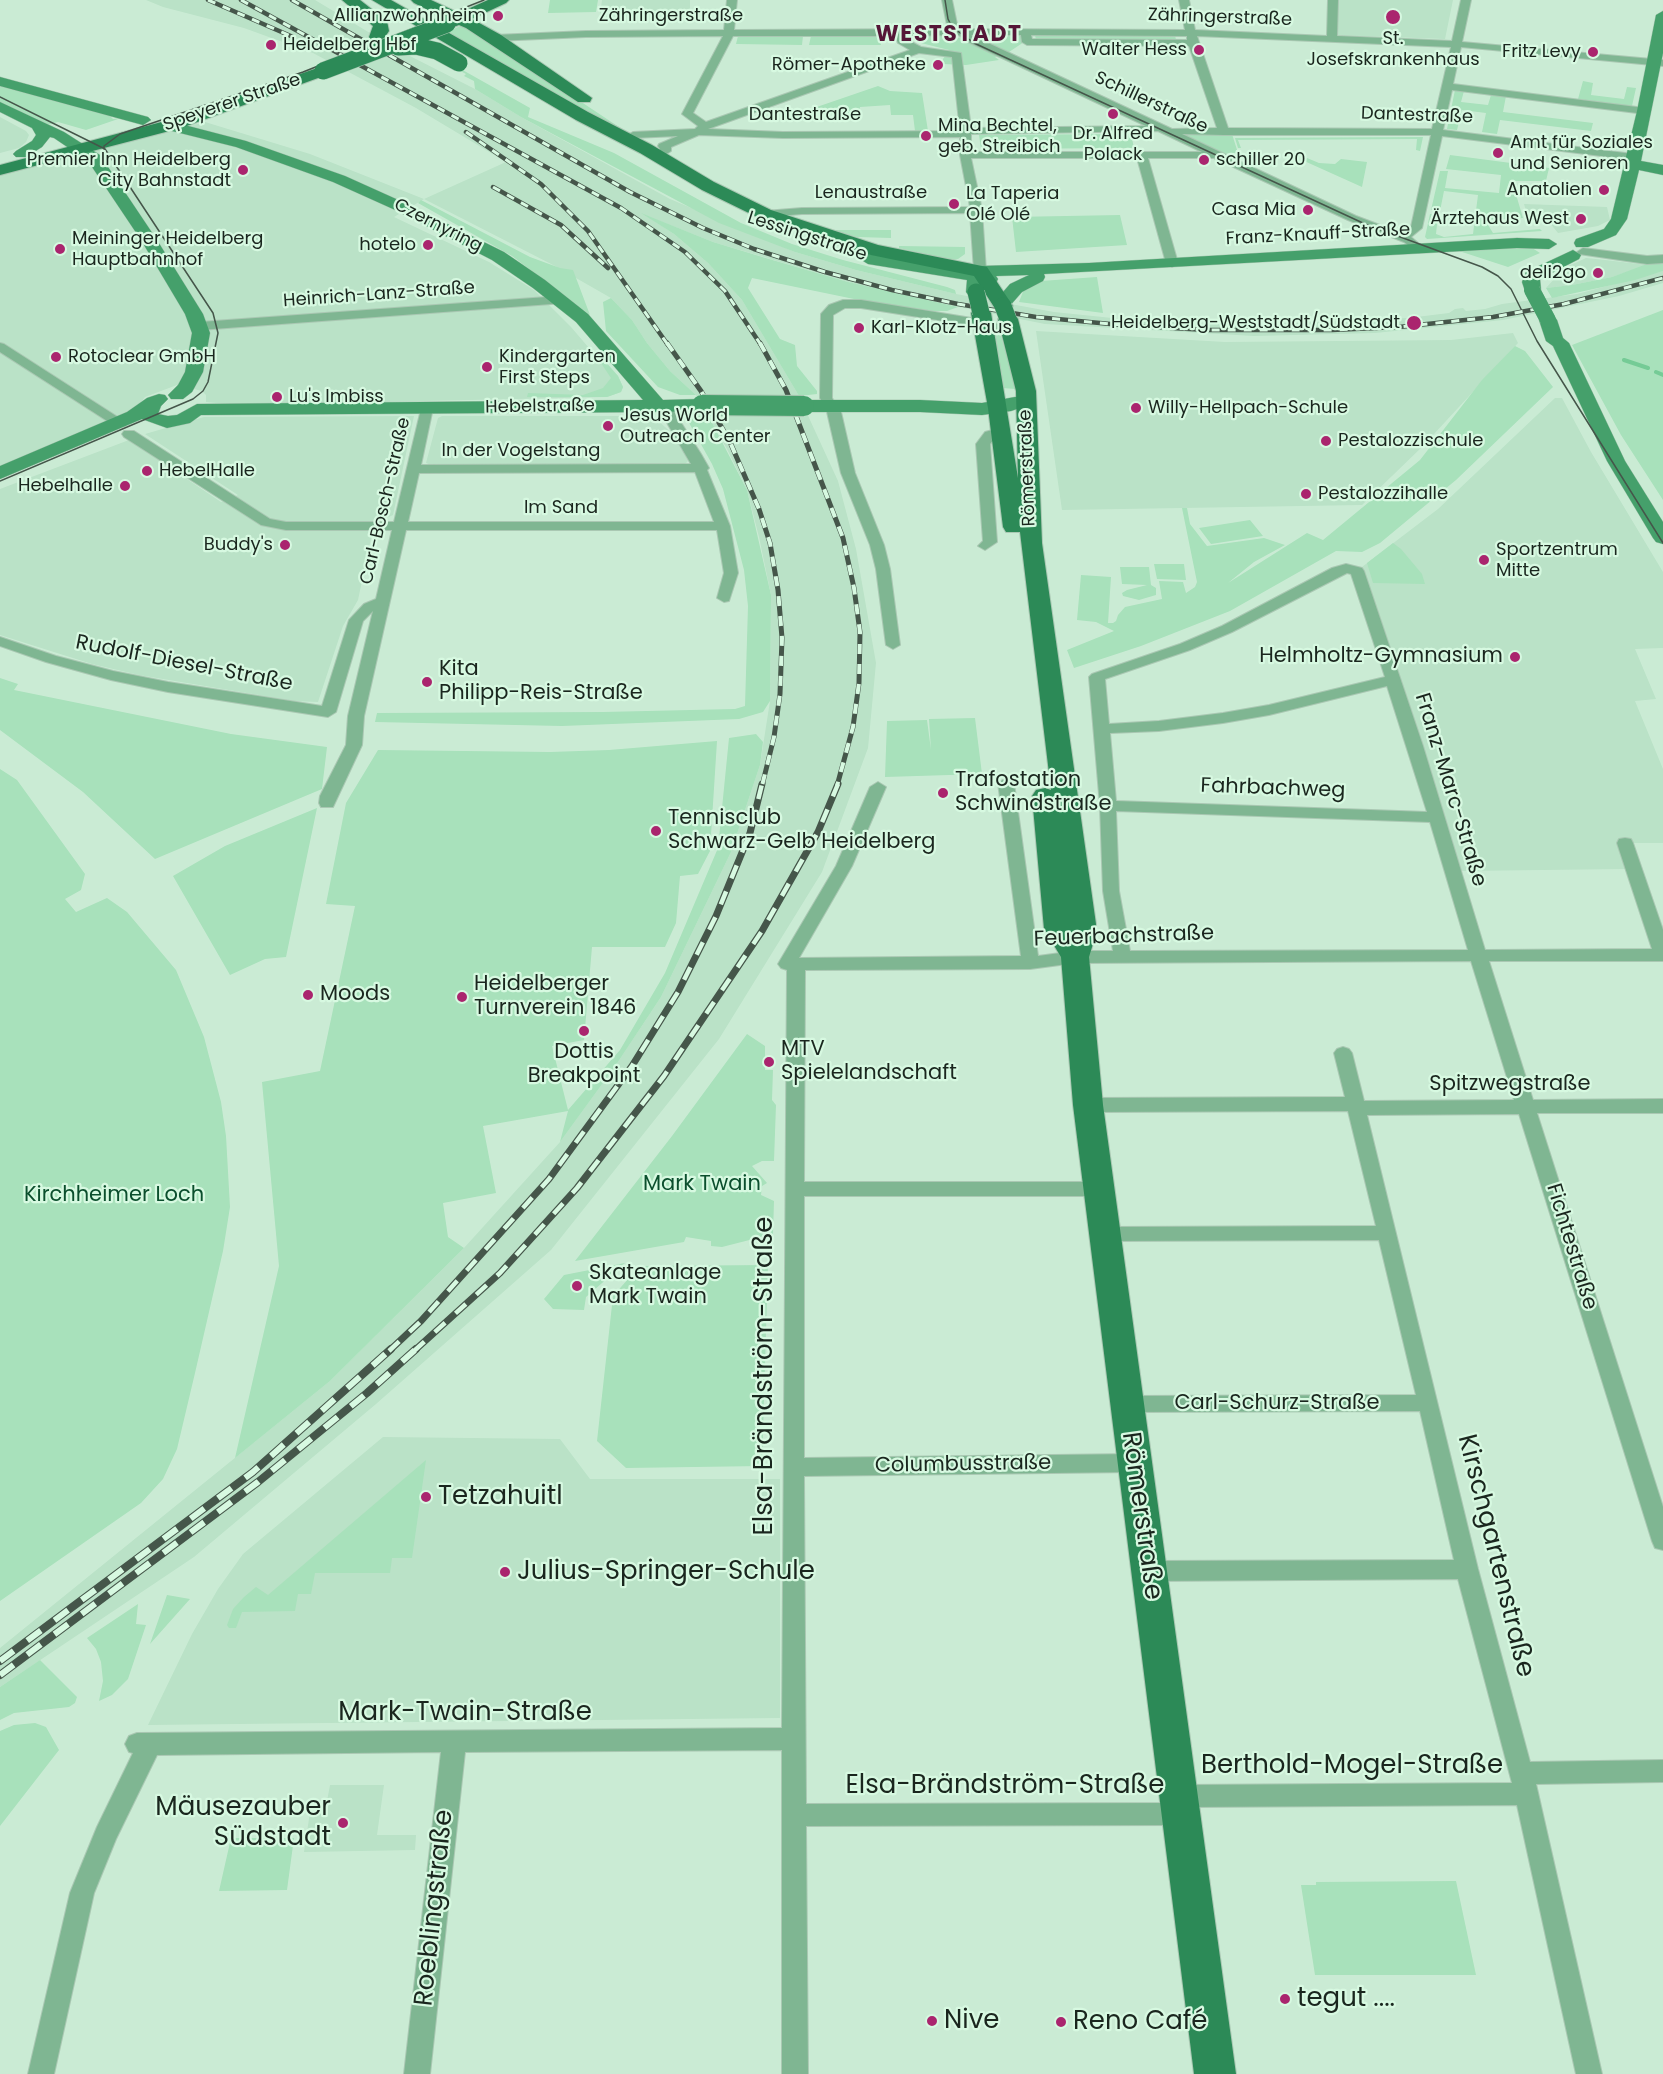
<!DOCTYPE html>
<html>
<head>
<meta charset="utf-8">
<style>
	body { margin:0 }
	canvas { display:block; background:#caebd4 }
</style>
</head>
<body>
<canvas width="1663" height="2074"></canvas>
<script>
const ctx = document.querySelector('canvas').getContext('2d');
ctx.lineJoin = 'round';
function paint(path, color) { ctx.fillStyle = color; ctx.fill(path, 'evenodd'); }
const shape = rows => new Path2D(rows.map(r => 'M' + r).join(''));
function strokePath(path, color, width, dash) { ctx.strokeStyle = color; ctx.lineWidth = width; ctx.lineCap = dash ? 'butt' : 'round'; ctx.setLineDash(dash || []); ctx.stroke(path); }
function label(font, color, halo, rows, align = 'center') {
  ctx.font = font + ' Poppins,sans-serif'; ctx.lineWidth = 4.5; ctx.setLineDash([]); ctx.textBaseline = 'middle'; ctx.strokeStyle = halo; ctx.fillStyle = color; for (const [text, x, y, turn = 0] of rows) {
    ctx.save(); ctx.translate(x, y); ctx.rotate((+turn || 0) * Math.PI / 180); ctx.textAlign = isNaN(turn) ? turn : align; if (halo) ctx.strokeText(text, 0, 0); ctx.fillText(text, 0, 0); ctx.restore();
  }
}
paint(shape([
	[146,0,315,0,400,51,475,89,521,117,670,199,795,252,856,270,956,294,1054,312,1122,319,1206,324,1296,323,1408,318,1449,313,1455,309,1463,308,1466,311,1485,309,1502,304,1577,294,1663,271,1663,283,1619,296,1503,320,1375,333,1254,336,1045,324,904,296,848,282,713,242,645,215,674,234,708,263,742,300,799,396,838,481,856,549,876,663,868,748,822,872,719,1039,551,1250,376,1404,194,1557,0,1687,0,1648,330,1381,464,1248,560,1142,616,1065,661,997,731,852,760,765,770,701,771,595,759,537,747,490,727,449,696,395,670,371,647,343,632,320,611,298,555,266,424,199,394,217,489,262,534,290,571,327,595,355,603,359,618,376,623,387,621,392,607,397,240,405,206,402,206,395,202,391,177,385,145,397,136,409,0,468,0,174,205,122,310,154,424,199,506,162,416,108,313,53,244,28,163,7],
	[602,0,690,0,690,9,684,10,684,15,600,15],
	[1338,0,1453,0,1445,39,1335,35],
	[0,117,26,131,29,135,26,142,19,148,0,153],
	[1524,204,1607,207,1610,220,1598,226,1558,233,1545,217,1528,217],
	[1586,258,1605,260,1647,265,1612,277,1572,285,1546,288,1564,268],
	[1036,331,1225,342,1451,340,1513,333,1518,343,1422,447,1362,505,1062,510],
	[1555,398,1562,398,1591,452,1663,572,1663,648,1635,649,1656,699,1635,701,1663,769,1663,843,1618,843,1627,869,1460,871,1362,567,1438,509],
	[414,416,393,515,374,524,358,600,343,626,318,702,295,701,139,675,92,664,0,635,0,489,129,440,221,502,238,495,145,434,204,417],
	[442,416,653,416,676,437,688,461,685,464,431,465,426,463,438,418],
	[383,1437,560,1439,590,1479,780,1479,780,1718,148,1725,192,1634,218,1589,243,1554],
	[330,1785,384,1785,377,1835,416,1835,415,1850,304,1852,310,1812,325,1812]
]), '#bae2c7');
paint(shape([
	[550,0,598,0,596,12,548,13],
	[463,25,470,28,622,129,605,122,446,32],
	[972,33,1024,33,1024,42,1009,52,995,57,999,60,966,65,943,64,943,59,949,50,921,43,914,34,943,35,957,38,972,35],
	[1035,35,1175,35,1176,40,1036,40],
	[738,36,803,36,802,45,736,44],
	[811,36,879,36,881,45,809,45],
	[425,52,436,55,530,108,528,117,614,153,741,223,792,244,843,260,947,287,955,290,956,294,856,270,795,252,719,223,521,117,475,89,474,81,464,76,466,74],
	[1583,81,1593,83,1591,95,1624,99,1627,87,1636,88,1632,106,1578,99],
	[0,86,109,115,113,119,121,118,86,130,58,122,47,125,0,103],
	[878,86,890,91,922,93,928,131,915,131,913,115,891,115,890,105,860,107,859,114,815,114,808,110],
	[1455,90,1464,91,1461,102,1488,105,1491,95,1506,96,1503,112,1593,123,1591,131,1500,120,1497,134,1482,132,1486,113,1462,110,1457,130,1447,129],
	[1176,132,1232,134,1238,153,1223,154],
	[1131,134,1134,148,981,149,979,135],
	[1423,137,1420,151,1416,150,1417,139,1238,140,1241,148,1238,148,1235,138],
	[1450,155,1549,168,1546,181,1512,181,1523,218,1485,220,1493,233,1540,229,1542,231,1427,239,1425,237,1430,214,1438,215,1436,234,1444,237,1473,234,1478,195,1444,191,1440,211,1431,210,1440,171,1448,171,1445,188,1499,193,1501,175,1446,169],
	[1307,158,1319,163,1335,164,1341,159,1367,162,1362,187,1302,160],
	[421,200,530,257,560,268,573,270,590,315,512,256,418,203],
	[641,213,713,242,769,259,848,282,958,307,947,311,934,311,854,299,752,278,748,288,780,339,795,345,797,366,817,391,817,394,799,396,742,300,708,263,674,234],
	[1120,215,1127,245,1016,252,1012,217],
	[832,230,891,230,891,238,857,237],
	[899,246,965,247,965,254,958,259,952,260,899,248],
	[1529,246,1540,253,1508,267,1459,251],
	[1663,258,1663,271,1635,280,1552,298,1546,288,1572,285,1612,277],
	[1097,277,1103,313,1019,302,1024,289,1041,281],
	[611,298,632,320,647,343,670,371,696,395,680,395,658,387,606,331,603,302],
	[1663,310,1663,500,1621,435,1572,345],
	[994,331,1001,336,1016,389,1002,388],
	[1515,346,1525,351,1553,387,1456,480,1380,543,1362,552,1336,551,1230,611,1141,646,1074,668,1067,650,1114,631,1096,622,1077,620,1081,575,1111,577,1108,623,1113,623,1116,621,1118,615,1125,607,1162,599,1159,581,1183,582,1186,593,1195,587,1197,582,1182,508,1187,508,1190,524,1207,546,1264,538,1285,545,1254,562,1228,583,1307,533,1323,540,1420,460,1482,380],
	[603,359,618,376,623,387,621,392,607,397,527,397,528,393,583,395,603,388,611,378,599,360],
	[708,415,747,490,771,595,770,701,763,712,739,719,562,726,375,722,377,713,603,712,735,709,745,706,748,606,744,570,723,489,712,464,688,421,690,417,695,416],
	[1250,520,1263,536,1211,544,1199,528],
	[1393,543,1401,549,1422,574,1425,584,1373,583,1367,563],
	[1154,564,1184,564,1186,580,1157,579],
	[1120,567,1149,567,1151,585,1156,588,1156,595,1139,600,1123,596,1122,593,1127,590,1147,585,1122,584],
	[0,678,18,684,14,690,231,734,327,747,322,789,155,859,83,792,0,730],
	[975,718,982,774,885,777,887,721,927,720,931,750,929,719],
	[756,734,763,742,760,765,731,852,661,997,616,1065,560,1142,568,1111,483,1126,496,1193,443,1203,448,1237,464,1248,330,1381,235,1458,279,1266,262,1082,320,1071,355,906,326,904,346,803,378,750,550,752,609,750,717,741,710,851,698,874,680,876,676,923,665,947,592,947,584,1040,552,1046,568,1110,620,1050,665,973,718,848,729,738],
	[0,769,17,780,85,874,81,890,65,899,76,912,107,898,127,912,176,970,204,1037,221,1102,226,1136,230,1207,223,1251,195,1373,177,1449,163,1479,141,1503,0,1601],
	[317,808,286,957,265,959,230,975,173,876,225,846],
	[747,1034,765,1046,765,1070,773,1070,772,1100,776,1105,774,1161,762,1161,752,1166,767,1183,762,1186,761,1195,774,1201,773,1234,722,1247,711,1246,711,1241,686,1237,684,1242,575,1261,672,1136],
	[625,1263,586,1297,584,1310,553,1309,544,1299,564,1275],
	[768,1265,762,1466,626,1468,597,1441,613,1296,629,1278,643,1266],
	[426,1460,412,1558,392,1558,390,1573,315,1573,311,1594,298,1594,295,1611,242,1612,236,1628,229,1628,227,1625,233,1609,244,1597,256,1587,268,1595],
	[167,1595,190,1599,150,1644],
	[138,1604,136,1624,146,1625,128,1679,112,1695,99,1701,103,1681,101,1662,96,1649,87,1638],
	[40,1660,77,1697,75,1703,69,1707,14,1713,0,1720,0,1687],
	[35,1723,46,1727,59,1750,0,1826,0,1731,14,1725],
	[231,1838,294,1838,287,1890,219,1891],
	[1456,1881,1476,1975,1315,1975,1301,1885,1316,1885,1316,1882]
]), '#a8e1bb');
strokePath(shape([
	[1624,360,1648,368],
	[1656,372,1663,375]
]), '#75cb96', 4);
const street = shape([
	[727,0,737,0,734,30,951,29,947,25,942,0,952,0,957,24,963,29,1185,30,1179,0,1189,0,1195,30,1327,36,1328,0,1338,0,1337,36,1452,41,1461,0,1471,0,1462,42,1663,60,1663,66,1461,47,1453,84,1645,108,1650,111,1645,114,1452,90,1443,130,1633,154,1638,157,1633,160,1442,136,1422,228,1411,237,1425,249,1419,253,1404,242,1348,220,1214,158,1148,158,1178,263,1172,267,1166,263,1137,158,971,158,982,210,986,271,980,275,974,271,970,213,802,214,765,217,759,214,765,211,802,208,970,207,960,155,960,137,783,138,699,135,671,147,671,151,659,159,654,156,660,149,658,146,659,144,678,136,633,138,628,135,633,132,695,129,698,126,682,114,723,36,586,37,495,41,490,38,495,35,586,31,724,30,727,0],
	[959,35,964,40,1146,126,971,128,961,53,921,47,906,39,905,36,959,35],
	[971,35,1021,35,1022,42,1027,45,1189,46,1217,128,1172,129,971,35],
	[1031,35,1187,36,1187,40,1032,39,1031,35],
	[733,36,895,36,898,43,910,50,706,122,693,113,733,36],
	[1197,36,1451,47,1432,129,1228,128,1197,36],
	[919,53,952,57,960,131,783,132,708,129,919,53],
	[1158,131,1202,152,971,152,971,134,1158,131],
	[1182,134,1224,135,1431,135,1411,227,1401,233,1356,216,1182,134],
	[1583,248,1647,256,1663,255,1663,263,1647,264,1579,254,1577,252,1583,248],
	[561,296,567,300,565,303,200,330,194,326,200,322,561,296],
	[843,300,861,300,984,320,1018,330,1020,333,1014,337,982,327,861,308,845,308,833,315,832,398,841,412,855,473,884,545,890,569,900,645,893,649,886,645,876,569,870,545,841,473,827,412,820,398,821,314,829,305,843,300],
	[0,343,4,344,127,423,125,426,115,426,0,352,0,343],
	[658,402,673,410,701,454,709,468,707,470,730,526,738,573,729,601,724,602,717,598,724,573,717,530,406,530,364,716,362,745,333,807,321,807,319,803,320,796,346,745,348,716,373,611,363,621,336,712,328,717,168,692,111,680,46,662,0,646,0,637,56,656,113,671,168,682,322,706,349,620,364,604,376,599,392,530,286,530,261,525,124,437,122,434,124,431,134,431,270,519,286,522,394,522,422,405,427,404,433,408,421,465,691,464,663,416,652,406,658,402],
	[695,472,714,522,408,522,419,473,695,472],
	[1000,428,1007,432,995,438,990,444,997,542,985,550,978,546,983,541,976,444,985,432,1000,428],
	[1346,564,1362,568,1364,571,1423,746,1485,950,1652,949,1617,843,1619,839,1625,838,1631,839,1633,843,1663,930,1663,961,1489,961,1533,1100,1663,1099,1663,1113,1537,1113,1663,1507,1663,1550,1655,1548,1652,1541,1519,1114,1367,1115,1478,1569,1530,1762,1663,1760,1663,1782,1536,1784,1602,2074,1576,2074,1517,1805,1189,1807,1192,1814,1189,1822,1180,1825,806,1826,808,2074,782,2074,782,1750,465,1752,430,2074,404,2074,441,1752,157,1755,116,1839,94,1893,54,2074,28,2074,70,1893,97,1827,133,1753,129,1752,125,1744,129,1736,137,1733,782,1728,787,970,781,968,778,964,836,866,870,787,878,782,886,787,852,866,799,958,1021,956,998,783,1006,778,1014,783,1038,956,1075,951,1113,951,1103,891,1100,806,1089,677,1092,674,1180,644,1222,626,1332,568,1346,564],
	[1347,573,1351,574,1385,677,1269,705,1223,713,1159,721,1109,724,1105,679,1190,650,1232,632,1347,573],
	[1387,686,1427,812,1116,801,1110,733,1159,731,1223,723,1269,715,1387,686],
	[1116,811,1430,822,1468,950,1130,951,1119,891,1116,811],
	[1471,961,1514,1100,1364,1101,1352,1053,1349,1049,1343,1047,1337,1049,1334,1053,1345,1097,1088,1098,1081,1100,1079,1105,1081,1110,1088,1112,1348,1111,1376,1226,1105,1227,1098,1229,1095,1234,1098,1239,1105,1241,1379,1240,1416,1395,1126,1396,1119,1398,1116,1404,1119,1410,1126,1412,1420,1411,1454,1560,1148,1561,1140,1564,1137,1571,1140,1578,1148,1581,1458,1579,1512,1783,1178,1785,1169,1788,1166,1796,1169,1803,806,1804,804,1476,1134,1472,1142,1469,1145,1463,1142,1457,1134,1454,804,1458,804,1196,1098,1196,1105,1194,1108,1189,1105,1184,1098,1182,804,1182,805,970,1030,969,1075,963,1471,961]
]);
const secondary = shape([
	[1663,11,1663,53,1641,161,1663,165,1663,175,1639,170,1627,219,1616,235,1588,247,1576,247,1574,243,1576,239,1604,229,1611,219,1637,111,1656,15,1663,11],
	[0,77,148,117,151,120,143,125,0,86,0,77],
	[0,102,64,132,100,155,157,240,203,314,210,333,203,372,192,392,183,399,171,399,168,395,178,385,185,372,192,333,185,314,141,240,88,161,54,138,50,137,42,147,26,157,16,157,13,154,16,151,32,141,36,135,32,128,0,112,0,102],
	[169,121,246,141,345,176,405,203,504,252,545,280,588,314,663,400,702,399,708,401,711,405,708,409,702,411,658,412,201,415,190,423,167,428,142,419,0,479,0,466,127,412,147,398,159,394,165,395,168,399,161,406,158,414,168,416,177,415,197,404,643,400,576,322,533,288,492,260,393,209,333,182,236,147,164,129,161,126,164,123,169,121],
	[1517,238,1549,239,1557,244,1549,249,1517,248,1044,274,1045,277,1043,281,1022,292,1008,308,1002,309,996,308,993,304,996,300,1010,284,1029,275,996,276,998,279,996,283,983,283,984,292,981,296,975,297,969,296,966,292,967,280,868,264,860,259,868,254,972,271,980,266,1089,263,1517,238],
	[1573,250,1581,255,1579,259,1540,279,1541,290,1538,294,1526,294,1522,282,1526,272,1573,250],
	[1548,315,1554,316,1557,320,1563,338,1569,343,1625,461,1663,522,1663,544,1656,542,1653,538,1607,461,1553,346,1546,341,1539,320,1542,316,1548,315],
	[1026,395,1032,396,1035,400,1032,404,1011,411,982,415,920,412,804,412,798,410,795,406,798,402,804,400,920,400,982,403,1026,395]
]);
const primary = shape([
	[342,0,360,0,387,21,389,31,383,40,371,40,369,37,373,26,342,0],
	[372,0,391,0,588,112,652,145,714,182,771,210,878,245,987,267,1013,306,1010,310,1003,312,996,310,974,276,866,254,759,218,702,190,640,153,576,120,372,0],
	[411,0,431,0,459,13,488,0,509,0,506,3,472,19,501,35,592,98,590,102,578,102,466,28,459,25,448,29,442,27,440,24,446,19,414,3,411,0],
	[323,66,331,71,329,74,181,128,0,175,0,165,169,120,323,66],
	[981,307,988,309,991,313,1018,478,1016,391,998,319,1001,315,1015,315,1018,319,1036,391,1042,543,1096,924,1096,934,1089,957,1103,1105,1236,2074,1194,2074,1073,1105,1061,957,1044,929,1032,796,1036,790,1045,788,1051,790,1020,532,1006,532,1003,527,988,408,971,313,974,309,981,307]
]);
strokePath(street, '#aac8b3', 2);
strokePath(secondary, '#aac8b3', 1);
strokePath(primary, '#aac8b3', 2);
paint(street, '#7fb692');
paint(secondary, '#45a06b');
paint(primary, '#2c8a57');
strokePath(shape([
	[945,0,948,19,952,27,974,43,1365,224,1482,267,1498,276,1511,289,1537,341,1663,543],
	[0,97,105,149,213,313,218,333,208,382,203,391,193,399,0,481],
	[104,155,104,146,120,134,303,72,484,0]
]), '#45564a', 1.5);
const railFar3 = shape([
	[208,0,293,37],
	[241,0,621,208,685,252,725,291,761,345],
	[292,0,630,192,703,228,754,249,825,272,892,290,958,304,1036,317,1121,325,1207,330,1332,330,1399,327,1493,317,1564,304,1663,278],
	[466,132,541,184,588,231,668,345],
	[493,187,561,225,608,268]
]);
const railFar2 = shape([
	[667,343,701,391,730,442,759,509,770,543,778,590,782,638,780,694,774,737,762,786],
	[760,343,786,390,843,538,854,588,860,632,859,683,853,727,837,786]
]);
const railFar1 = shape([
	[389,1351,421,1321,549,1179,632,1066,678,992,716,916,750,833,762,784],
	[414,1351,500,1273,577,1188,664,1076,762,931,818,832,838,784]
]);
const rail = shape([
	[0,1661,253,1472,391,1349],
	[0,1675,258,1482,367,1393,416,1349]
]);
strokePath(railFar3, '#45564a', 4.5);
strokePath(railFar2, '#45564a', 5);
strokePath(railFar1, '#45564a', 7);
strokePath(rail, '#45564a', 8);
strokePath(railFar3, '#d7f9e1', 3, [8]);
strokePath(railFar2, '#d7f9e1', 4, [10]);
strokePath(railFar1, '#d7f9e1', 4.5, [14]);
strokePath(rail, '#d7f9e1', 6, [17]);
const secondaryBridgeFar1 = shape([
	[1532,290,1548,320]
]);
const secondaryBridge = shape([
	[702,405,804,406]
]);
const primaryBridge = shape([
	[398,47,416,46,437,51,459,63],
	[323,71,447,24],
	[976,292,981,313],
	[1003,306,1008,319]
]);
strokePath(secondaryBridgeFar1, '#aac8b3', 16, []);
strokePath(secondaryBridge, '#aac8b3', 22, []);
strokePath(primaryBridge, '#aac8b3', 18, []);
strokePath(secondaryBridgeFar1, '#45a06b', 16);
strokePath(secondaryBridge, '#45a06b', 20);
strokePath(primaryBridge, '#2c8a57', 17);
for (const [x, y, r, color] of [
	[498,16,6,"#aa256e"],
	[1393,17,8,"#aa256e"],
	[271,45,6,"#aa256e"],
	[1199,50,6,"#aa256e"],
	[1593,52,6,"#aa256e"],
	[938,65,6,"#aa256e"],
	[1113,114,6,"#aa256e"],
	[926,136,6,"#aa256e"],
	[1498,153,6,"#aa256e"],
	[1204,160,6,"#aa256e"],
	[243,170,6,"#aa256e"],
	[1604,190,6,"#aa256e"],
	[954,204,6,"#aa256e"],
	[1308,210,6,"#aa256e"],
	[1581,219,6,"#aa256e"],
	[428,245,6,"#aa256e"],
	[60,249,6,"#aa256e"],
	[1598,273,6,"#aa256e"],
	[1414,323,8,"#aa256e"],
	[859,328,6,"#aa256e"],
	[56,357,6,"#aa256e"],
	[487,367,6,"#aa256e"],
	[277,397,6,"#aa256e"],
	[1136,408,6,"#aa256e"],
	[608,426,6,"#aa256e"],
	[1326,441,6,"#aa256e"],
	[147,471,6,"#aa256e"],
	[125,486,6,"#aa256e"],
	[1306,494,6,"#aa256e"],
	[285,545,6,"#aa256e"],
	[1484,560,6,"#aa256e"],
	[1515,657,6,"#aa256e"],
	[427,682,6,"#aa256e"],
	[943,793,6,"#aa256e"],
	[656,831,6,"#aa256e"],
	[308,995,6,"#aa256e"],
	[462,997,6,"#aa256e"],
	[584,1031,6,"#aa256e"],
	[769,1062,6,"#aa256e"],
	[577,1286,6,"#aa256e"],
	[426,1497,6,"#aa256e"],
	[505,1572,6,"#aa256e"],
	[343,1823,6,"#aa256e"],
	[1285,1999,6,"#aa256e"],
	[932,2021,6,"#aa256e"],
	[1061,2022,6,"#aa256e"]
]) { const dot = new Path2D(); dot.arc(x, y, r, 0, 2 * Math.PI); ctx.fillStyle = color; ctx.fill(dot); strokePath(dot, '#d7f9e1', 2); }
label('18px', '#1a261e', '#d7f9e1', [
	["Allianzwohnheim",486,16,"right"],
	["St.",1393,39,"center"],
	["Josefskrankenhaus",1393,60,"center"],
	["Heidelberg Hbf",283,45],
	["Walter Hess",1187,50,"right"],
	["Fritz Levy",1581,52,"right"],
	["Römer-Apotheke",926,65,"right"],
	["Mina Bechtel,",938,126],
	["geb. Streibich",938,147],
	["Dr. Alfred",1113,134,"center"],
	["Polack",1113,155,"center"],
	["Amt für Soziales",1510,143],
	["und Senioren",1510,164],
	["Premier Inn Heidelberg",231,160,"right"],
	["City Bahnstadt",231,181,"right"],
	["schiller 20",1216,160],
	["Anatolien",1592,190,"right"],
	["La Taperia",966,194],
	["Olé Olé",966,215],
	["Casa Mia",1296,210,"right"],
	["Ärztehaus West",1569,219,"right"],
	["Meininger Heidelberg",72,239],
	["Hauptbahnhof",72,260],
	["hotelo",416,245,"right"],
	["deli2go",1586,273,"right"],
	["Heidelberg-Weststadt/Südstadt",1400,323,"right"],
	["Karl-Klotz-Haus",871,328],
	["Rotoclear GmbH",68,357],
	["Kindergarten",499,357],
	["First Steps",499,378],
	["Lu's Imbiss",289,397],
	["Willy-Hellpach-Schule",1148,408],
	["Jesus World",620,416],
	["Outreach Center",620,437],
	["Pestalozzischule",1338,441],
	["HebelHalle",159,471],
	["Hebelhalle",113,486,"right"],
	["Pestalozzihalle",1318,494],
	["Buddy's",273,545,"right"],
	["Sportzentrum",1496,550],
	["Mitte",1496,571]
], 'left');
label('18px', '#1a261e', '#d7f9e1', [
	["Zähringerstraße",671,16],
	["Zähringerstraße",1220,18,2],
	["Speyerer Straße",232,103,-19],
	["Schillerstraße",1151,103,25],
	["Dantestraße",805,115],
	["Dantestraße",1417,116,2],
	["Lenaustraße",871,193],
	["Czernyring",438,226,27],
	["Franz-Knauff-Straße",1318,235,-3],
	["Lessingstraße",807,237,18],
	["Heinrich-Lanz-Straße",379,295,-4],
	["Hebelstraße",540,407,-1],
	["In der Vogelstang",521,451],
	["Römerstraße",1028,468,-92],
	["Carl-Bosch-Straße",386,501,-77],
	["Im Sand",561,508]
]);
label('21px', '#1a261e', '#d7f9e1', [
	["Helmholtz-Gymnasium",1503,657,"right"],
	["Kita",439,670],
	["Philipp-Reis-Straße",439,694],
	["Trafostation",955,781],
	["Schwindstraße",955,805],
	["Tennisclub",668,819],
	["Schwarz-Gelb Heidelberg",668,843],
	["Heidelberger",474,985],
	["Turnverein 1846",474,1009],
	["Moods",320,995],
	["MTV",781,1050],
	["Spielelandschaft",781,1074],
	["Dottis",584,1053,"center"],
	["Breakpoint",584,1077,"center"],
	["Skateanlage",589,1274],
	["Mark Twain",589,1298]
], 'left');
label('21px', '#1a261e', '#d7f9e1', [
	["Rudolf-Diesel-Straße",184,664,11],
	["Fahrbachweg",1273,789,2],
	["Franz-Marc-Straße",1450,790,73],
	["Feuerbachstraße",1124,937,-2],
	["Spitzwegstraße",1510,1085],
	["Fichtestraße",1571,1247,73],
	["Carl-Schurz-Straße",1277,1404],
	["Columbusstraße",963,1465,-1]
]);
label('21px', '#0b4f2d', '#d7f9e1', [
	["Mark Twain",702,1185],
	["Kirchheimer Loch",114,1196]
]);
ctx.letterSpacing = '1.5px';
label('bold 22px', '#551637', '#d7f9e1', [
	["WESTSTADT",949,35]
]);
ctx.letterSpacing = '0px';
label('26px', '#1a261e', '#d7f9e1', [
	["Elsa-Brändström-Straße",765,1376,-90],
	["Römerstraße",1141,1516,82],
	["Kirschgartenstraße",1495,1556,76],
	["Mark-Twain-Straße",465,1713],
	["Berthold-Mogel-Straße",1352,1766],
	["Elsa-Brändström-Straße",1005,1786],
	["Roeblingstraße",435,1908,-84]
]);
label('26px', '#1a261e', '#d7f9e1', [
	["Tetzahuitl",438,1497],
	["Julius-Springer-Schule",517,1572],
	["Mäusezauber",331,1808,"right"],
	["Südstadt",331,1838,"right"],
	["tegut ....",1297,1999],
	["Nive",944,2021],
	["Reno Café",1073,2022]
], 'left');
</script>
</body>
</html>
